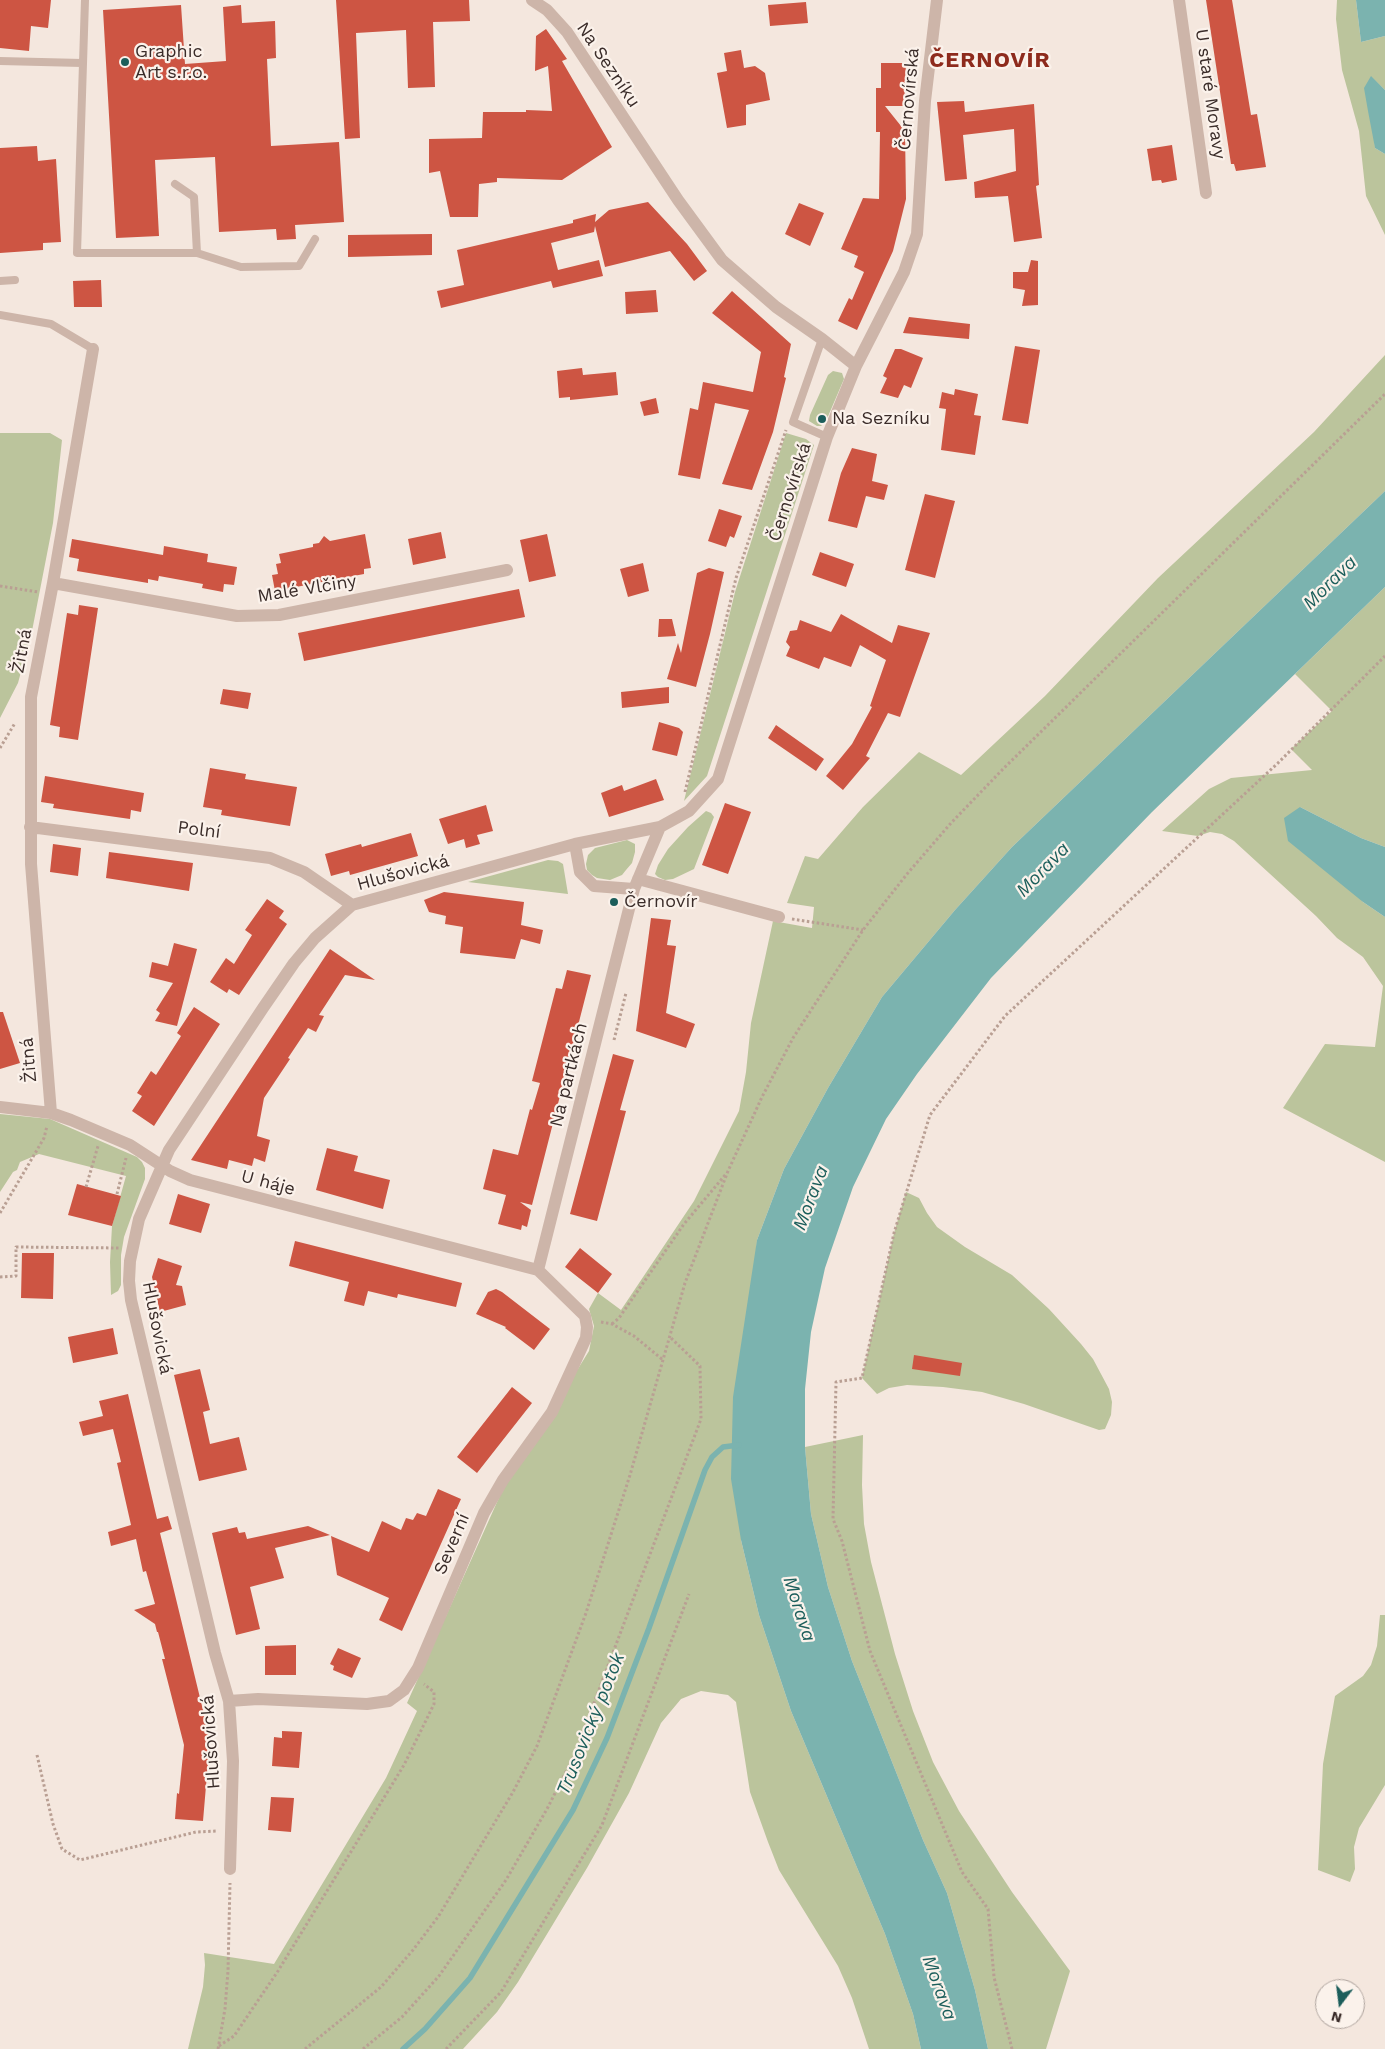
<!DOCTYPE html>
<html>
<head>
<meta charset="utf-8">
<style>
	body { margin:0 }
	#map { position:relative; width:1385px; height:2049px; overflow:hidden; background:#f4e7de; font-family:"Work Sans",sans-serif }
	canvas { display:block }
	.north { position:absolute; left:1315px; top:1979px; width:50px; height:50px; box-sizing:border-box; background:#fbf2eb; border:1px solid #aea39d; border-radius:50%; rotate:195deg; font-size:14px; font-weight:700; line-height:20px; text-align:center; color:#3a2c29 }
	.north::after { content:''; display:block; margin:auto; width:18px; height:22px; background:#1c5e5b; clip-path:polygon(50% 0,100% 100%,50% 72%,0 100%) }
</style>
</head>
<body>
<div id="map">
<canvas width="1385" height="2049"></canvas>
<div class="north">N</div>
</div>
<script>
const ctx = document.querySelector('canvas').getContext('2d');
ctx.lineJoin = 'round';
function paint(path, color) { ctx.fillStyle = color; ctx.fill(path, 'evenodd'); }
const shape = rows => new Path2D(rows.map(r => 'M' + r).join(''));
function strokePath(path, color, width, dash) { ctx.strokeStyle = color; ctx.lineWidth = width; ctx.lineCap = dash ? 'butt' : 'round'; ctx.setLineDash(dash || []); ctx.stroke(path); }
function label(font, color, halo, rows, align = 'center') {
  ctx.font = font + ' "Work Sans",sans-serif'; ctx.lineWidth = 4.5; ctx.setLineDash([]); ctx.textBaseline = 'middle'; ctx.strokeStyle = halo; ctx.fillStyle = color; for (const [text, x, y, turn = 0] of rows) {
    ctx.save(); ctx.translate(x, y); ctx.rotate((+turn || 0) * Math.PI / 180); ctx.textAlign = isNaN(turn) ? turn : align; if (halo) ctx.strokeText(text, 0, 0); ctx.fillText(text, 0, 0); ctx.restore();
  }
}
paint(shape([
	[1337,0,1356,0,1361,42,1385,36,1385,90,1371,77,1375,148,1385,154,1385,235,1366,196,1359,131,1342,70,1336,19],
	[1385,355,1385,491,1012,847,955,910,882,997,828,1088,784,1169,757,1240,741,1540,759,1615,791,1711,885,1934,913,2014,921,2049,869,2049,852,1998,838,1966,779,1870,768,1842,750,1792,736,1702,728,1695,701,1691,681,1699,661,1723,629,1793,587,1868,518,1982,497,2012,463,2049,188,2049,203,1987,205,1965,204,1953,274,1964,386,1778,417,1711,407,1703,502,1491,589,1351,594,1326,589,1309,598,1293,621,1310,694,1201,739,1111,746,1072,751,1023,773,921,812,928,814,907,787,903,805,856,818,859,863,807,919,752,961,775,1045,696,1158,578,1314,432],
	[833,371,842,373,844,379,826,421,821,426,817,426,809,421,810,415,828,375],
	[0,433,50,433,62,440,53,523,32,631,18,683,0,718],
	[786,433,806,439,814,445,707,776,684,801,735,592],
	[1385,587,1385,847,1361,838,1300,807,1363,902,1385,917,1385,1162,1283,1108,1325,1044,1375,1047,1383,986,1363,957,1337,938,1316,916,1234,841,1222,834,1210,832,1198,836,1162,831,1209,789,1231,778,1312,770,1291,749,1332,711,1295,674],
	[706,811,711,813,714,817,694,869,673,879,665,880,658,877,655,874,658,865,668,849,688,827],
	[627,840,635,844,635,852,632,863,626,870,622,875,610,880,597,878,592,875,587,870,586,864,588,855,595,848],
	[548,860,558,861,563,864,568,894,468,882],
	[0,1114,50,1119,137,1157,142,1162,145,1168,145,1179,124,1237,121,1255,121,1285,118,1291,111,1295,110,1262,112,1226,126,1176,39,1154,20,1162,17,1170,13,1172,0,1192],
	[906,1192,919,1198,927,1213,937,1227,965,1247,1012,1275,1049,1309,1081,1344,1093,1359,1109,1389,1112,1402,1111,1415,1105,1429,1099,1430,1024,1404,982,1392,943,1387,907,1385,889,1388,877,1394,862,1378,894,1233],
	[863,1435,862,1485,864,1524,871,1562,895,1654,913,1711,933,1762,959,1811,1012,1892,1070,1971,1046,2049,988,2049,975,1990,947,1893,923,1840,852,1661,828,1587,811,1514,805,1447],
	[1380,1615,1385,1615,1385,1785,1359,1828,1354,1847,1355,1869,1350,1882,1318,1870,1323,1764,1335,1696,1363,1676,1371,1665,1377,1646]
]), '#bbc49c');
paint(shape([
	[1356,0,1385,0,1385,36,1361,42],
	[1371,76,1385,90,1385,154,1375,148,1368,111,1364,88],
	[1385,491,1385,587,1152,812,991,978,917,1074,886,1119,853,1187,825,1268,811,1332,805,1389,805,1447,811,1514,828,1587,852,1661,923,1840,947,1893,975,1990,988,2049,921,2049,913,2014,885,1934,791,1711,759,1615,741,1540,731,1479,733,1397,757,1240,784,1169,828,1088,882,997,955,910,1012,847],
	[1300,807,1361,838,1385,847,1385,917,1363,902,1288,841,1284,818]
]), '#7bb3af');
strokePath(shape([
	[403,2049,425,2029,470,1978,573,1810,607,1738,649,1628,705,1470,712,1457,723,1447,739,1445]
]), '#7bb3af', 5.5);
paint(shape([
	[0,0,51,0,48,28,31,26,29,51,0,48],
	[336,0,469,0,470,21,433,22,435,87,408,88,406,30,356,33,360,138,345,139],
	[1206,0,1232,0,1251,115,1257,114,1266,167,1236,171,1234,164,1231,164],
	[806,2,808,23,770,26,768,5],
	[181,5,185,64,226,61,223,7,241,5,242,23,275,21,276,58,267,59,271,146,339,142,344,222,295,225,296,239,277,240,276,229,219,232,215,157,155,160,159,236,116,238,103,10],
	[546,29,567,59,562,61,612,147,562,180,497,178,497,182,479,184,478,217,450,217,440,171,429,173,429,139,482,138,483,112,526,112,526,110,552,111,548,66,535,71,536,36],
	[741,50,744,68,755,66,765,73,770,100,746,105,746,125,727,128,717,73,727,71,724,53],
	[881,63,906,63,904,106,885,106,905,131,906,199,893,251,857,330,838,321,849,298,852,300,864,272,854,267,858,256,841,249,863,198,879,199,880,132,876,132,876,88,881,88],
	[964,101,965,112,1034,104,1039,185,1036,186,1042,238,1014,242,1008,196,975,198,974,182,1016,171,1014,129,963,135,967,179,945,181,937,102],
	[1172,145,1177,180,1162,183,1161,180,1152,181,1147,149],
	[37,146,38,161,56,159,61,242,43,243,43,250,0,253,0,148],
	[648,202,687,244,707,271,694,281,670,251,605,267,595,226,594,232,551,243,558,270,599,260,603,276,553,288,551,281,441,308,437,291,464,285,457,250,573,223,573,220,596,214,595,222,609,210],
	[799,203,824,213,810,246,785,234],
	[432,234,432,255,348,257,348,235],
	[1031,260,1038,261,1038,305,1022,306,1025,290,1013,288,1013,272,1028,272],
	[101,280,102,307,74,307,73,281],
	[656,290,658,312,626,314,625,292],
	[732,291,791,344,784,377,786,378,773,432,752,490,722,484,749,410,715,403,700,479,678,475,690,408,698,410,703,382,753,392,761,352,712,313],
	[909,317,970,324,969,339,903,333],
	[1015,346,1040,350,1028,424,1002,420],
	[895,349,901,349,923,358,911,388,904,385,898,398,880,393,887,378,883,376],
	[582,368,583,375,616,372,618,395,570,400,570,397,559,398,557,371],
	[955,389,978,394,974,415,981,416,975,455,941,450,946,409,939,408,942,392,954,395],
	[656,398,659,413,644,416,640,402],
	[852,448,877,454,872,481,888,485,884,500,866,496,857,528,828,521,841,473],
	[925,494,955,501,935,578,905,570],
	[719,509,742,516,734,538,730,536,726,547,708,541],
	[441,532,446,558,413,565,408,539],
	[365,534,371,568,364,569,364,574,275,591,272,575,278,574,276,564,281,563,279,554,313,547,313,544,319,543,324,536,330,541],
	[547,534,556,576,529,582,520,540],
	[72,539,163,555,164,546,208,554,207,562,237,567,234,585,224,584,223,592,202,588,203,584,159,576,158,581,148,579,148,583,77,571,79,559,69,557],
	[820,552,854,564,846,587,812,575],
	[643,563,649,591,628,597,620,569],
	[709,568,724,572,710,634,696,687,667,679,678,643,681,653,697,573],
	[519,589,525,617,304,661,298,633],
	[79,605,98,608,78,740,59,737,60,727,50,725,67,613,78,615],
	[841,614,892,643,898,625,930,633,900,717,888,713,866,756,870,758,843,790,826,776,852,744,872,707,870,706,886,660,860,645,851,667,824,657,819,669,786,656,790,647,786,642,790,631,797,630,800,620,831,632],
	[659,619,672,619,676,636,658,637],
	[669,687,669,703,622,708,621,692],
	[223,689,251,693,248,709,220,704],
	[659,722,679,728,683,732,677,756,652,750],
	[776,725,824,759,816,771,768,738],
	[210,768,246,774,245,779,297,787,290,826,221,815,222,810,203,807],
	[45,776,144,793,141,812,131,810,130,819,53,808,54,804,41,802],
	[656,779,664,800,609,817,601,793,622,785,624,791],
	[725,803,751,812,728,874,702,865],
	[486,805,493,831,477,835,480,844,466,848,464,839,448,844,439,819],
	[411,833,418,856,350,875,349,871,331,876,325,854,361,844,362,847],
	[53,844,81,848,78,876,50,872],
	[109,852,193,863,189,891,106,878],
	[444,892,524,902,521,925,543,930,540,944,521,939,515,959,460,953,463,927,445,924,446,916,429,912,424,900],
	[267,899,284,911,279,918,287,924,239,995,229,989,227,993,210,982,226,958,234,964,252,935,245,930],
	[651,918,671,920,667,945,676,946,666,1013,695,1024,686,1048,636,1031],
	[174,943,197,949,177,1026,155,1021,160,1013,156,1010,173,983,149,977,152,962,168,966],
	[330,949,375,980,345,975,319,1015,324,1016,316,1032,308,1028,288,1058,290,1059,264,1098,257,1136,270,1140,265,1162,254,1158,252,1166,229,1160,227,1169,191,1160],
	[567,970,591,975,532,1205,520,1202,531,1210,527,1227,522,1225,521,1230,498,1224,506,1195,483,1189,493,1149,518,1155,530,1109,532,1110,540,1083,532,1081,556,988,562,989],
	[194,1007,220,1024,154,1126,132,1111,142,1096,137,1093,151,1071,156,1075,181,1036,177,1033],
	[0,1012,3,1012,20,1063,0,1069],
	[613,1054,634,1060,620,1110,626,1111,597,1221,570,1214],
	[327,1148,358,1156,354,1171,390,1180,383,1209,316,1190],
	[77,1184,121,1196,112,1226,68,1215],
	[178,1194,210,1204,201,1233,169,1224],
	[295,1241,462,1283,456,1307,398,1294,397,1298,368,1291,364,1306,344,1301,349,1282,289,1266],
	[580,1248,612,1274,598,1293,565,1267],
	[22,1253,54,1253,53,1299,21,1298],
	[158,1258,182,1266,176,1285,182,1286,186,1305,160,1312,152,1277],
	[496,1289,502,1292,550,1329,534,1350,505,1328,506,1327,476,1314,488,1292],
	[113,1328,118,1354,73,1363,68,1337],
	[914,1355,962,1363,960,1376,912,1369],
	[200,1369,210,1410,203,1412,210,1444,239,1437,247,1470,199,1481,174,1375],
	[512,1387,532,1403,477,1473,457,1457],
	[128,1394,157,1519,168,1516,172,1529,160,1533,210,1739,203,1821,175,1819,177,1793,179,1794,184,1745,162,1659,165,1659,158,1632,157,1632,155,1624,134,1610,155,1604,146,1571,143,1572,136,1539,111,1546,108,1532,131,1525,117,1463,121,1462,113,1429,83,1436,79,1422,103,1416,99,1401],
	[438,1489,461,1499,402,1631,379,1620,389,1598,337,1575,331,1536,369,1552,382,1521,401,1530,406,1518,413,1520,417,1513,426,1516],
	[308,1526,330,1535,275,1548,284,1578,250,1587,260,1629,236,1635,212,1533,237,1527,239,1533,245,1532,247,1539],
	[296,1645,296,1675,265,1675,265,1646],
	[338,1648,361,1658,352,1678,333,1670,334,1666,330,1664],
	[282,1731,302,1732,299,1768,272,1766,274,1737,282,1738],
	[271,1797,294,1798,291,1832,268,1830]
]), '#cd5543');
strokePath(shape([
	[0,586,38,592],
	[0,748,15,723],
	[685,792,736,578,786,430],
	[792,919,863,930],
	[614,1040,626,993],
	[86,1187,98,1146],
	[117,1194,126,1158],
	[0,1213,44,1138,47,1126],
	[0,1277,16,1276,16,1247,119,1248],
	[601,1322,612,1324,634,1336,663,1360],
	[612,1324,619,1318,684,1224,726,1174],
	[37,1755,53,1824,62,1849,80,1860,196,1832,217,1831],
	[219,2046,234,2036,278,1971,404,1765,434,1704,434,1692,424,1684],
	[218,2049,225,2009,228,1971,230,1883],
	[305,2049,381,1987,413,1950,438,1917,513,1792,537,1746,586,1613,630,1475,685,1283,728,1171,762,1097,793,1038,863,930,907,874,951,823,1004,768,1385,394],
	[363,2049,402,2017,439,1976,506,1880,547,1809,574,1756,701,1419,700,1366,670,1337],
	[446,2049,501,1992,602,1825,689,1594],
	[1012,2049,994,1977,988,1909,962,1872,870,1651,842,1541,833,1519,836,1382,862,1378,894,1233,930,1115,1005,1016,1278,763,1385,656]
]), '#b99f93', 3, [2.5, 2.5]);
strokePath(shape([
	[85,0,77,253,197,253,241,267,299,266,315,239],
	[0,61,82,63],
	[175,184,194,197,197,253],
	[0,281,15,280],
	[0,315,51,324,93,349],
	[822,339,793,422,827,437]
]), '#cdb5a9', 8);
strokePath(shape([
	[532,0,547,10,567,32,678,200,722,260,776,307,822,339,856,366],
	[1179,0,1206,193],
	[53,583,237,616,279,615,507,570],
	[30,827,270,858,304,872,352,905],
	[575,844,580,872,594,886,634,889],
	[638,879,779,917],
	[0,1107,51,1113,71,1120,130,1145,170,1171,190,1180,538,1270,585,1316,587,1327,586,1338,552,1412,503,1480,484,1513,418,1668,404,1690,389,1701,367,1704,258,1699,229,1701],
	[51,1113,31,864,31,697,53,583,93,349],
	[538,1270,634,889,660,827],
	[230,1869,233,1761,229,1701,215,1653,131,1300,129,1281,130,1261,139,1219,169,1150,263,1008,294,963,315,938,352,905,575,844,660,827,689,811,718,779,827,437,856,366,904,272,917,234,925,101,937,0]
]), '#cdb5a9', 12);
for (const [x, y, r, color] of [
	[125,62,5,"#1c5e5b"],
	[822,419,5,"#1c5e5b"],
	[614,902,5,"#1c5e5b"]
]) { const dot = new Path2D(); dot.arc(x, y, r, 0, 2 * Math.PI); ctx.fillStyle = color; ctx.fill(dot); strokePath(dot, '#fbf2eb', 2); }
label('18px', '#3a2c29', '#fbf2eb', [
	["Graphic",135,52],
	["Art s.r.o.",135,73],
	["Na Sezníku",832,419],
	["Černovír",624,902]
], 'left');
label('18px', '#3a2c29', '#fbf2eb', [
	["Na Sezníku",608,65,56],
	["U staré Moravy",1210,94,82],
	["Černovírská",909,99,-85],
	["Černovírská",790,492,-72],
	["Malé Vlčiny",307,589,-9],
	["Žitná",22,651,-79],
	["Polní",199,830,7],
	["Hlušovická",403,873,-15],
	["Žitná",29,1060,-95],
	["Na partkách",569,1075,-76],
	["U háje",268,1183,15],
	["Hlušovická",157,1328,79],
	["Severní",452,1544,-67],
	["Hlušovická",211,1742,-94]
]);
label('italic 19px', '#1c5e5b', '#fbf2eb', [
	["Morava",1330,583,-45],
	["Morava",1043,870,-46],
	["Morava",811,1198,-69],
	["Morava",799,1609,72],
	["Trusovický potok",591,1724,-68],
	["Morava",939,1988,70]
]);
ctx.letterSpacing = '1px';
label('bold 22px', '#8e2b1d', '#fbf2eb', [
	["ČERNOVÍR",990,61]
]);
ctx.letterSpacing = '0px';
</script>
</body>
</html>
